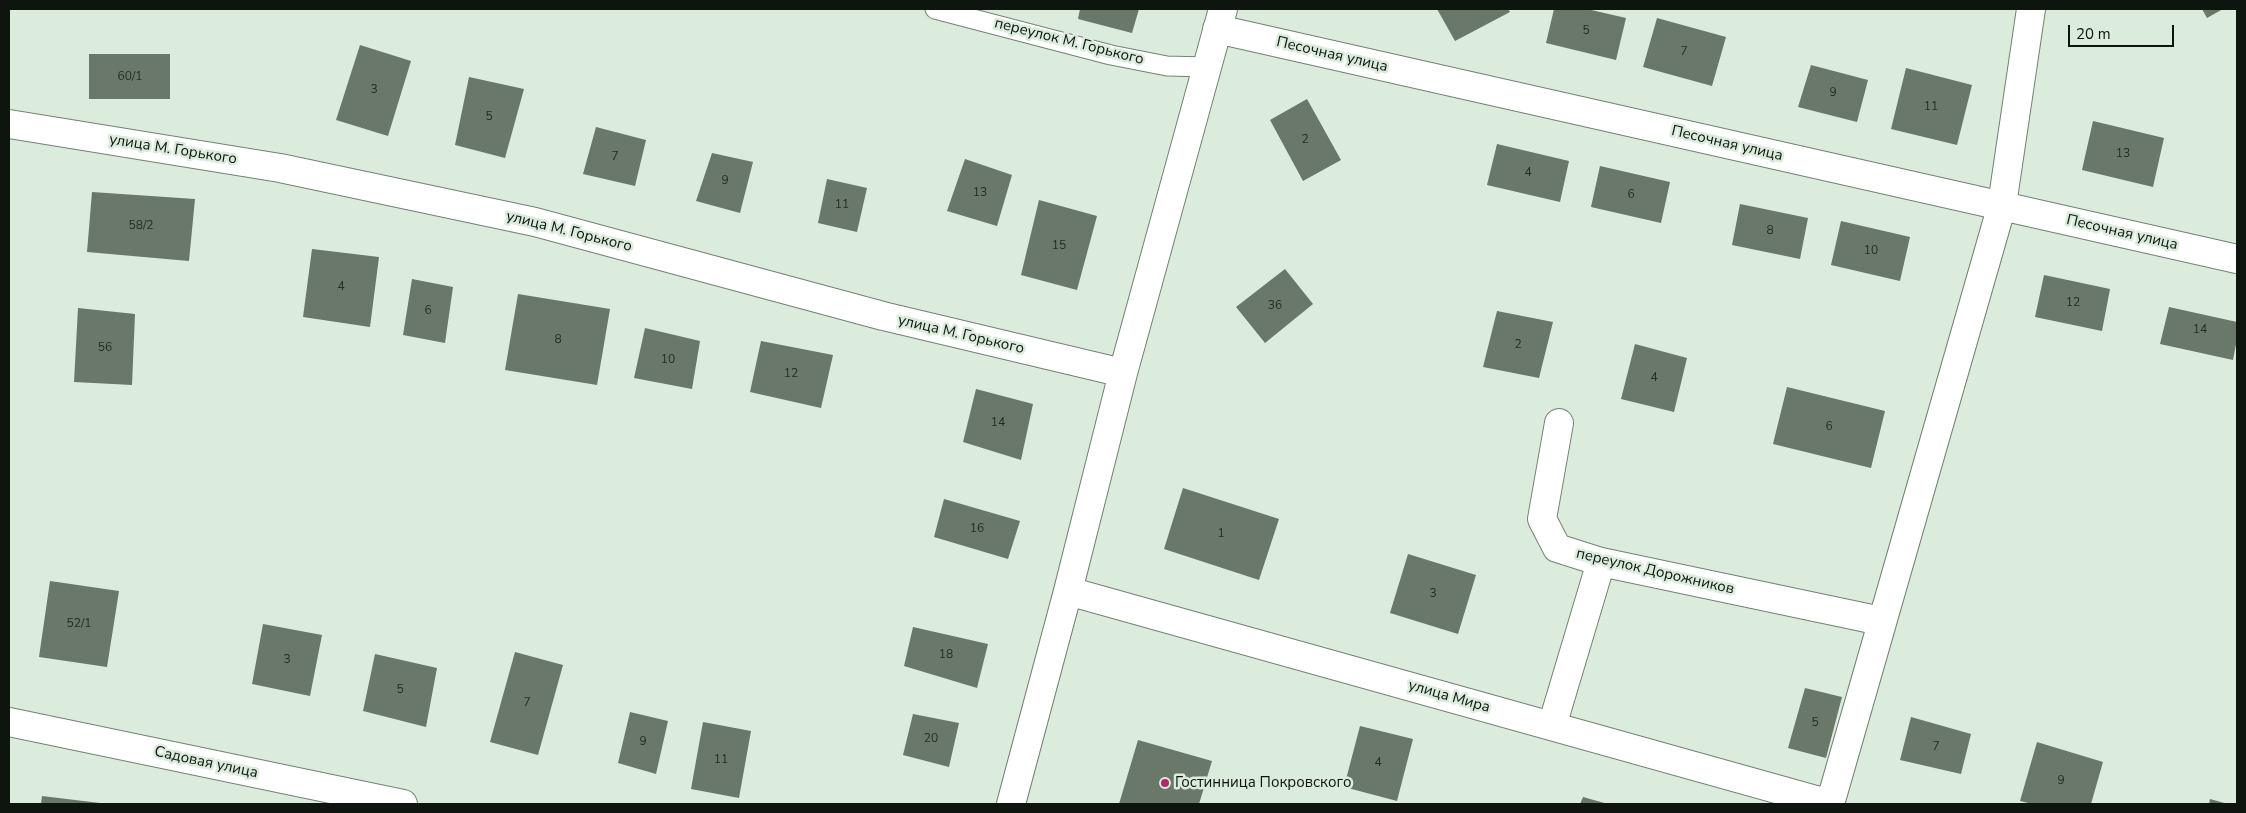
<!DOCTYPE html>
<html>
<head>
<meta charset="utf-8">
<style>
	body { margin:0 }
	#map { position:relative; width:2246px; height:813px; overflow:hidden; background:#dbecdc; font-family:"Nunito Sans",sans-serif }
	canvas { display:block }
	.frame { position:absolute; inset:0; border:10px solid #0e140e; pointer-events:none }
	.scale { position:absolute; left:2068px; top:25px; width:106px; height:22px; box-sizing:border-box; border:2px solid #0e140e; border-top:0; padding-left:6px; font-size:15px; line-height:18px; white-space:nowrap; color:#0e140e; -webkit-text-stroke:4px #dbecdc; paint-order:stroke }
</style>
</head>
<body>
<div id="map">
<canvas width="2246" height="813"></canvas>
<div class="frame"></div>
<div class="scale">20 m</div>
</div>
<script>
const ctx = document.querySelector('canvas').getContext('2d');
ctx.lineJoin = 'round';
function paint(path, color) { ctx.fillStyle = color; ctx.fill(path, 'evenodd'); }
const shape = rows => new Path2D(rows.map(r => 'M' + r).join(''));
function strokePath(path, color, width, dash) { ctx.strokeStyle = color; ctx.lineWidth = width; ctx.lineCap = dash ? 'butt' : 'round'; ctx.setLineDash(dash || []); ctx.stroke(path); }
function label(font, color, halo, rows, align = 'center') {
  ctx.font = font + ' "Nunito Sans",sans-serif'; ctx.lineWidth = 5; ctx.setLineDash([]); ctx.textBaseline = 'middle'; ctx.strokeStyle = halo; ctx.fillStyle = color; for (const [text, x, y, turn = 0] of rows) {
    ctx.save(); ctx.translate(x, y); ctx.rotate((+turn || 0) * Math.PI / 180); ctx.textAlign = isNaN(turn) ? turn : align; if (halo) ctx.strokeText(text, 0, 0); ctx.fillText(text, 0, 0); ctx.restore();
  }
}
paint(shape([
	[1080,9,1139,9,1132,33,1078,19],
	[1437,9,1508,9,1510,12,1455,41],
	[1554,9,1587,9,1626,18,1616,60,1546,43],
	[2202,9,2223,9,2207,18],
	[1657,18,1726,37,1712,86,1643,67],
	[360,45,411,61,388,136,336,120],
	[89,54,170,54,170,99,89,99],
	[1811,65,1868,80,1857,122,1798,107],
	[1906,68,1972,85,1957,145,1891,129],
	[469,77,524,89,505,158,455,145],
	[1307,99,1341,160,1303,181,1270,120],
	[2093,121,2164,138,2153,187,2082,170],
	[596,127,646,140,635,186,583,174],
	[1497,144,1569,161,1560,202,1487,185],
	[712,153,753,162,740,213,696,201],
	[965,159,1012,175,997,226,947,211],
	[1600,166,1670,182,1661,223,1591,207],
	[827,179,867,188,857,232,818,223],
	[92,192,195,199,189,261,87,252],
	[1039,200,1097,216,1077,290,1021,275],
	[1740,204,1808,218,1800,259,1732,245],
	[1841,221,1910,237,1900,281,1831,265],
	[312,249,379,257,370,327,303,317],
	[1285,269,1313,304,1265,343,1236,307],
	[2044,275,2110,289,2102,331,2035,317],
	[412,279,453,287,445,343,403,335],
	[518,294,610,309,597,385,505,370],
	[2169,307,2237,322,2237,339,2233,360,2160,344],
	[78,308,135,314,132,385,74,382],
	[1497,311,1553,322,1539,378,1483,367],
	[645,328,700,341,692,389,634,378],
	[761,341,833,355,821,408,750,392],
	[1635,344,1687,358,1674,412,1621,399],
	[1787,387,1885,411,1871,468,1773,444],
	[976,389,1033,404,1021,460,963,442],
	[1183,488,1279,519,1259,580,1164,549],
	[944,499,1020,521,1008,559,934,537],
	[1408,554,1476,575,1458,634,1390,613],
	[50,581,119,591,107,667,39,657],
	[263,624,322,635,310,696,252,684],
	[913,627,988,644,977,688,904,666],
	[515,652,563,665,538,755,490,742],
	[375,654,437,668,426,727,363,711],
	[1805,688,1842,697,1826,758,1788,748],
	[630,712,668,721,656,774,618,763],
	[913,714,959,723,949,767,903,755],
	[1911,717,1971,734,1961,774,1900,760],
	[703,722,751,731,739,798,691,789],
	[1360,726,1413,739,1397,801,1344,787],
	[1138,740,1212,761,1199,804,1119,804],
	[2037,742,2103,762,2091,804,2032,804,2020,801],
	[42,796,100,803,100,804,41,804],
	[1583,797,1608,804,1580,804],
	[2210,799,2228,804,2209,804]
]), '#697869');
const lane = shape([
	[935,9,1111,55,1167,66,1206,67]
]);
const street = shape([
	[1217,29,2237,259],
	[9,124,280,168,535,222,883,316,1123,373],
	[1559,423,1542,519,1557,548,1601,562,1881,621],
	[1068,591,1830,804],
	[9,722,403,804],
	[1552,726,1601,562],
	[1011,804,1068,591,1123,373,1223,9],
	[1830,804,2002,205,2031,9]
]);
strokePath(lane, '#738273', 21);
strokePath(street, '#738273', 30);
strokePath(lane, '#fff', 19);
strokePath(street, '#fff', 28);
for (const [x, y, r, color] of [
	[1165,783,5,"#af286b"]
]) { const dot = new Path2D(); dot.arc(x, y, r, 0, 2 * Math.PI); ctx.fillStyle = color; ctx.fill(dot); strokePath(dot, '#dbecdc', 2); }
label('12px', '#252d25', null, [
	["5",1586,31],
	["7",1684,52],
	["60/1",130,77],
	["3",374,90],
	["9",1833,93],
	["11",1931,107],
	["5",489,117],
	["2",1305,140],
	["13",2123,154],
	["7",615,157],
	["4",1528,173],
	["9",725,181],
	["13",980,193],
	["6",1631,195],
	["11",842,205],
	["58/2",141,226],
	["8",1770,231],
	["15",1059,246],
	["10",1871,251],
	["4",341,287],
	["12",2073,303],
	["36",1275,306],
	["6",428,311],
	["14",2200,330],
	["8",558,340],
	["2",1518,345],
	["56",105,348],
	["10",668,360],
	["12",791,374],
	["4",1654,378],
	["14",998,423],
	["6",1829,427],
	["16",977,529],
	["1",1221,534],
	["3",1433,594],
	["52/1",79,624],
	["18",946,655],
	["3",287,660],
	["5",400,690],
	["7",527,703],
	["5",1815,723],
	["20",931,739],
	["9",643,742],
	["7",1936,747],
	["11",721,760],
	["4",1378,763],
	["9",2061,781]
]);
label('15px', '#0e140e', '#dbecdc', [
	["переулок М. Горького",1069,42,14],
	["Песочная улица",1332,55,13],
	["Песочная улица",1727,144,13],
	["улица М. Горького",173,150,9],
	["улица М. Горького",569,232,14],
	["Песочная улица",2122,233,13],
	["улица М. Горького",961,335,13],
	["переулок Дорожников",1655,572,13],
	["улица Мира",1449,697,16],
	["Садовая улица",206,763,12]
]);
label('15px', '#0e140e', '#dbecdc', [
	["Гостинница Покровского",1175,783]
], 'left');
</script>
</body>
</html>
